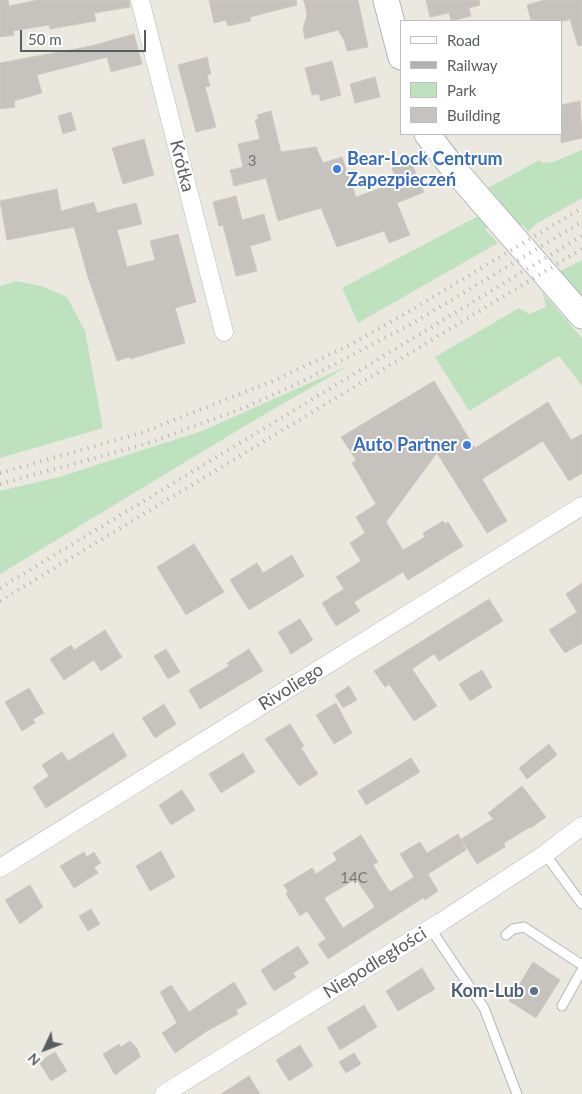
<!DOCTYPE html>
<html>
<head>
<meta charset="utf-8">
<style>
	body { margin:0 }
	#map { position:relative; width:582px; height:1094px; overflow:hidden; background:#ebe8e0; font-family:Lato,sans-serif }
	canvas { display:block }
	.legend { position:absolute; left:400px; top:20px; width:162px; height:115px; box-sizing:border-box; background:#fff; border:1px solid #bdbebf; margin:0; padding:6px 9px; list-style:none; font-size:15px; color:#595c60 }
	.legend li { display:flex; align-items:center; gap:10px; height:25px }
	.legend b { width:25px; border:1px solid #bdbebf }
	.north { position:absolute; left:20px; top:1024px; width:50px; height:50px; -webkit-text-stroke:4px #fff; paint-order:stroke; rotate:227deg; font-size:14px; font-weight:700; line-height:20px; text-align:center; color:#595c60 }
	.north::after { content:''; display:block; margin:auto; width:18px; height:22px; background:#595c60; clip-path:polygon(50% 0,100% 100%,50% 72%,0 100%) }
	.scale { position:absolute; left:20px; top:30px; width:126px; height:22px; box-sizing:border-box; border:2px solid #595c60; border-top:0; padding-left:6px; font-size:15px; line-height:18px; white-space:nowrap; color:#595c60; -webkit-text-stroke:4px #fff; paint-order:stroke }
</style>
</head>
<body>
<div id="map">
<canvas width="582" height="1094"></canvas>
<ul class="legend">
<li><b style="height:6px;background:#fff"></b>Road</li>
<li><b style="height:6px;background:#b1b2b2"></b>Railway</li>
<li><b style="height:14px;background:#bfe2be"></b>Park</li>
<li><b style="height:14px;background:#c6c3be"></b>Building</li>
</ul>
<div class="north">N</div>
<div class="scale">50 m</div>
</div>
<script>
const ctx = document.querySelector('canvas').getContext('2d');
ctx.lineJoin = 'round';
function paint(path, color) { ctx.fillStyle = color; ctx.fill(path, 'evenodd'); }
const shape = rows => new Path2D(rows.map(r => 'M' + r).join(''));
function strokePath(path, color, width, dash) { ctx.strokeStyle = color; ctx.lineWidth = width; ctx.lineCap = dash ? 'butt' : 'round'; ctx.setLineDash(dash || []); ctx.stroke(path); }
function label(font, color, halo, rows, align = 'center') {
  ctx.font = font + ' Lato,sans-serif'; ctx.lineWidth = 4; ctx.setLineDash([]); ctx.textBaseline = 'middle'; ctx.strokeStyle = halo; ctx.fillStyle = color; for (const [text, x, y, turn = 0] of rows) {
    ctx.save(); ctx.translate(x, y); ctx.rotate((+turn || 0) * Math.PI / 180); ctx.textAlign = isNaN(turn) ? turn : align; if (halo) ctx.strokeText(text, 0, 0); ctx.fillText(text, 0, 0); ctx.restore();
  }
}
paint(shape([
	[582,150,582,198,536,224,528,232,523,225,515,225,486,189,539,160,543,163,553,162],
	[478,216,488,227,485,229,498,243,358,323,342,288],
	[582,260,582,299,559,272],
	[16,281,41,286,67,297,85,331,103,428,0,458,0,286],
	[542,292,582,338,582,386,559,356,469,411,435,357,519,308,529,314,546,307],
	[350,365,255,420,0,574,0,491,59,477,202,431]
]), '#bfe2be');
const building = shape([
	[0,0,8,0,9,6,38,0,129,0,130,7,94,13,96,21,50,29,49,25,13,31,14,35,0,37,0,0],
	[209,0,296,0,297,5,250,17,251,21,228,26,226,20,214,23,209,0],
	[304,0,358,0,368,47,347,51,344,40,338,30,305,39,303,29,307,15,304,0],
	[426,0,479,0,480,5,469,8,471,16,451,21,449,13,430,17,426,0],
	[544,0,582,0,582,45,578,46,570,19,565,21,531,21,527,5,544,0],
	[134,34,142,64,111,72,107,57,37,75,42,93,14,101,15,107,0,109,0,63,91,46,134,34],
	[207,57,211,74,207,75,210,86,205,87,216,127,196,132,178,65,207,57],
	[332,61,341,95,321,101,319,94,312,95,305,68,332,61],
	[375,77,380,97,355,103,350,84,375,77],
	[580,101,582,138,561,143,561,105,580,101],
	[271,111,281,152,316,147,323,163,342,157,356,197,397,182,392,168,411,162,424,192,397,203,410,235,389,243,384,231,337,247,321,208,278,221,266,178,234,186,230,170,243,167,238,144,260,139,255,120,259,119,257,115,271,111],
	[71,112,76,130,63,134,58,116,71,112],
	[144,139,154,175,123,184,112,148,144,139],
	[57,189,61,211,94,202,97,213,136,203,142,224,117,230,127,267,155,260,150,241,178,234,196,302,175,308,185,343,130,359,129,357,117,361,88,277,74,227,7,240,0,201,57,189],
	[236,196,242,220,264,214,271,240,250,246,257,271,236,276,223,225,219,226,213,202,236,196],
	[434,381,475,448,548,402,571,440,582,434,582,473,569,481,543,441,482,479,507,521,487,533,437,453,386,522,403,550,425,537,423,533,443,521,445,524,448,522,463,546,408,580,403,572,354,602,360,611,336,626,322,603,344,589,336,577,361,561,350,543,365,533,356,517,376,504,352,463,356,460,341,437,434,381],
	[194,544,224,592,186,615,157,567,194,544],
	[292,555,304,576,249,610,230,580,257,563,263,573,292,555],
	[582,583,582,643,565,653,549,630,577,612,566,594,582,583],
	[489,599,503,621,439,661,434,654,412,669,437,706,414,721,389,684,385,687,374,671,489,599],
	[300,619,313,640,291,654,278,632,300,619],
	[105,630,122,657,101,671,94,660,64,680,50,659,71,645,74,650,105,630],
	[166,649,180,672,168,679,154,656,166,649],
	[249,649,263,671,200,709,189,690,229,666,227,663,249,649],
	[482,670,492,687,470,701,459,684,482,670],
	[349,686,357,700,343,708,335,695,349,686],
	[29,688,44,713,33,719,35,723,22,731,5,702,29,688],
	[336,703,352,733,334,744,316,715,336,703],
	[164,704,176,724,155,738,142,718,164,704],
	[290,724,304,746,301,748,318,774,299,786,265,739,290,724],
	[113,733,127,756,46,808,33,787,49,776,42,765,62,752,68,761,113,733],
	[549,744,557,755,527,779,519,768,549,744],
	[243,753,255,772,221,793,209,774,243,753],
	[411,758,420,772,366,805,358,791,411,758],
	[522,786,546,817,531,828,530,827,504,843,505,847,477,864,461,839,493,819,488,813,522,786],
	[182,790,195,810,171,825,159,805,182,790],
	[458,834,466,850,428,874,438,891,425,900,423,898,328,959,318,944,326,939,307,911,300,916,286,894,288,892,284,885,312,868,316,874,337,860,333,853,361,835,378,862,373,865,390,892,414,877,400,854,420,842,427,853,458,834],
	[356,879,375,907,343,928,324,898,356,879],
	[161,851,175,877,150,891,136,866,161,851],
	[84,852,87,857,94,852,101,863,94,867,98,873,74,888,60,866,84,852],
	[30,885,43,907,20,924,5,900,30,885],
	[91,909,100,924,88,931,79,916,91,909],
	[298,946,309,963,293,973,296,977,274,991,261,970,298,946],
	[533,962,560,980,536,1018,509,1001,533,962],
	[422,968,435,989,398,1011,386,991,422,968],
	[234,982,247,1004,236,1010,238,1014,207,1031,175,1053,162,1033,177,1023,160,992,171,985,189,1012,234,982],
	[364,1005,377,1027,340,1050,327,1028,364,1005],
	[130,1041,137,1048,140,1057,115,1075,103,1054,119,1044,121,1047,130,1041],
	[300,1045,313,1066,289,1081,276,1060,300,1045],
	[55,1052,67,1071,51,1081,39,1062,55,1052],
	[354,1053,361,1064,346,1073,339,1062,354,1053],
	[249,1076,260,1094,221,1094,249,1076]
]);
paint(building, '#c6c3be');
strokePath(building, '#cfc9bf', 1);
const lane = shape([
	[545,854,582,904],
	[430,928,484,1008,517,1094],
	[506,935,513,929,524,927,582,965],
	[562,1006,582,970]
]);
const street = shape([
	[140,0,224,332],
	[0,868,582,506],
	[164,1094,441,922,545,854,582,826]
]);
const secondary = shape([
	[386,0,401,57],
	[427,134,453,168,582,316]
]);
strokePath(lane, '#b3b6ba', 11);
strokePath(street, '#b3b6ba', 19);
strokePath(secondary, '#b2b5ba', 27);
strokePath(lane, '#fff', 9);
strokePath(street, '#fff', 18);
strokePath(secondary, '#fff', 25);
strokePath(shape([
	[0,473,141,433,273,381,348,346,408,312,582,208],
	[0,484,146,444,241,409,291,387,413,323,582,222],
	[0,588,582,236],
	[0,601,582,249]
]), '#b1b2b2', 4, [1, 6]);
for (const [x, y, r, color] of [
	[337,169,5,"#3f7fe0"],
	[467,445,5,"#3f7fe0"],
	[534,991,5,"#5c6f8a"]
]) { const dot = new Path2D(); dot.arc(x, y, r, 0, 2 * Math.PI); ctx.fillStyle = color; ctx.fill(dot); strokePath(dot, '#fff', 2); }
label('15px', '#747678', null, [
	["3",252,161],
	["14C",354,878]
]);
label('bold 18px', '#366cbe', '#fff', [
	["Bear-Lock Centrum",347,159],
	["Zapezpieczeń",347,180],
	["Auto Partner",457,445,"right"]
], 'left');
label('18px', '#595c60', '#fff', [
	["Krótka",182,166,76],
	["Rivoliego",291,687,-32],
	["Niepodległości",375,963,-32]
]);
label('bold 18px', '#4e5e75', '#fff', [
	["Kom-Lub",524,991]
], 'right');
</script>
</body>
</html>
